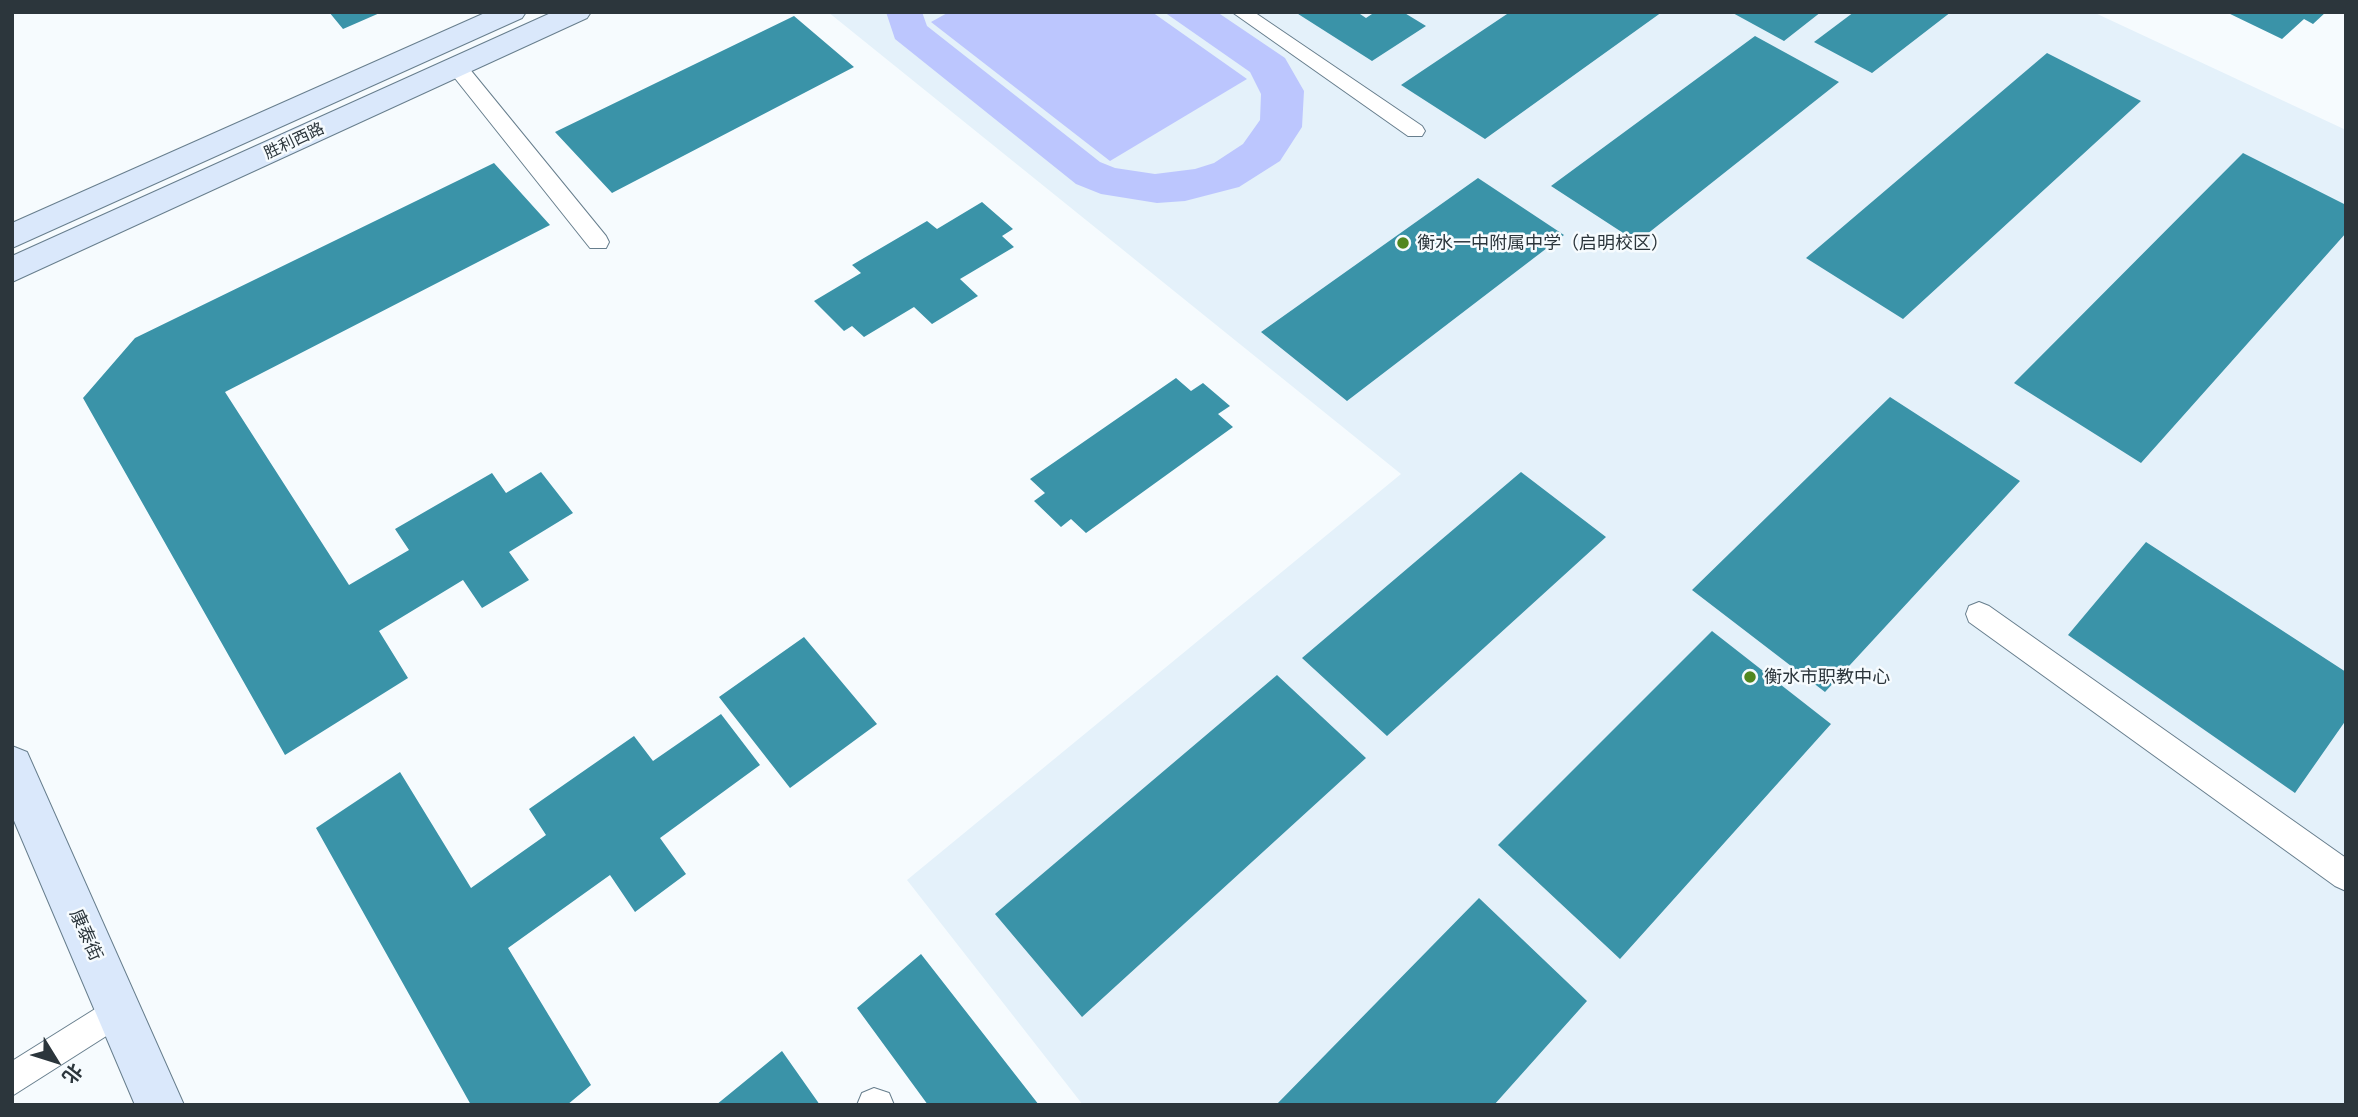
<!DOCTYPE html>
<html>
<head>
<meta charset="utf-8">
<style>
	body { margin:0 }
	#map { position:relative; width:2358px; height:1117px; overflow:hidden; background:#f6fbfe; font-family:"Golos Text","Noto Sans SC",sans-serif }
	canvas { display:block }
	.frame { position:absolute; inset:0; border:14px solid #2c363c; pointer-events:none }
	.north { position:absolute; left:21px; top:1026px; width:70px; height:70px; -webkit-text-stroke:5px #f6fbfe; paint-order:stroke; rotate:128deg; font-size:19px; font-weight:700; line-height:28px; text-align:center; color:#2c363c }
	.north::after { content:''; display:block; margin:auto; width:24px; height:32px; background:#2c363c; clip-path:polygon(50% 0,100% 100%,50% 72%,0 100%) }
</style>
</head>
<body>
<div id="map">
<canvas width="2358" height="1117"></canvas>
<div class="frame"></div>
<div class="north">北</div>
</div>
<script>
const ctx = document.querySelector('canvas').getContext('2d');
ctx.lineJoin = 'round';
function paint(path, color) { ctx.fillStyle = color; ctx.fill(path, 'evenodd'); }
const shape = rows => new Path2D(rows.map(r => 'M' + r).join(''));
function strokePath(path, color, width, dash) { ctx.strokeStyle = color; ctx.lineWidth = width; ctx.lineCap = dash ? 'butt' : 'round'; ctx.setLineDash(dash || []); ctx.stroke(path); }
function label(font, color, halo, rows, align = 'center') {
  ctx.font = font + ' "Golos Text","Noto Sans SC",sans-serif'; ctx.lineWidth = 5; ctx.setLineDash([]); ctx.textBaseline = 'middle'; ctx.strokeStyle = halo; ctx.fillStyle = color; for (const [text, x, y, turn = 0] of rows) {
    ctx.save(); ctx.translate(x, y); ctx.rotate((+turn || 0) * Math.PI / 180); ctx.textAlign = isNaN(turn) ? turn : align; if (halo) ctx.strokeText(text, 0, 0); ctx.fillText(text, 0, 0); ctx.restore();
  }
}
paint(shape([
	[828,12,2093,12,2346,130,2346,1105,1083,1105,907,880,1401,474]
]), '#e4f1fa');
paint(shape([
	[886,12,922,12,927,26,1100,162,1115,168,1155,174,1195,169,1214,163,1243,144,1260,120,1261,94,1250,72,1164,12,1217,12,1285,58,1304,91,1302,127,1280,161,1239,187,1185,201,1157,203,1101,194,1076,184,895,39],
	[949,12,1152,12,1247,79,1110,161,931,22]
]), '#bcc6fe');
paint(shape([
	[329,12,382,12,343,29],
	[1295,12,1357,12,1366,18,1375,12,1403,12,1426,26,1372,61],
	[1510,12,1662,12,1485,139,1401,85],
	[1731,12,1821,12,1784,41],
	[1854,12,1951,12,1872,73,1814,42],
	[2226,12,2326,12,2313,24,2304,19,2282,39],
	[794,16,854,67,612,193,555,132],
	[1755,36,1839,82,1637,242,1551,186],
	[2047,53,2141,101,1903,319,1806,258],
	[2243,153,2346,205,2346,233,2141,463,2014,383],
	[494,163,550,225,225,392,349,585,409,550,395,529,492,473,506,493,541,472,573,513,509,552,529,580,482,608,463,580,379,631,408,678,285,755,83,398,135,338],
	[1478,178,1564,235,1347,401,1261,332],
	[982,202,1013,229,1002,236,1014,247,960,279,978,296,932,324,914,307,864,337,852,326,844,331,814,301,861,273,852,265,927,221,937,229],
	[1176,378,1191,391,1203,383,1230,406,1218,414,1233,427,1086,533,1071,519,1061,527,1034,501,1045,493,1030,479],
	[1890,397,2020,481,1825,692,1692,590],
	[1521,472,1606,537,1387,736,1302,658],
	[2146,542,2346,672,2346,720,2295,793,2068,635],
	[1712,631,1831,724,1620,959,1498,845],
	[804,637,877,724,790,788,719,697],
	[1277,675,1366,758,1082,1017,995,914],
	[721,714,760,765,660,838,686,874,635,912,610,875,508,948,591,1085,567,1105,471,1105,316,828,400,772,471,888,546,835,529,809,634,736,653,761],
	[1479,898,1587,1001,1494,1105,1276,1105],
	[921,954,1039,1105,928,1105,857,1008],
	[782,1051,820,1105,716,1105]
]), '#3a93a8');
const lane = shape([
	[1232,12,1254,12,1422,126,1425,131,1422,136,1408,136,1232,12],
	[457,61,464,62,606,236,609,242,606,248,590,248,450,72,447,67,450,62,457,61],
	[1979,602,1989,606,2346,858,2346,891,2335,886,1969,622,1966,614,1969,606,1979,602],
	[119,994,130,999,135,1010,130,1021,12,1096,12,1061,119,994],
	[874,1088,889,1093,894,1105,857,1105,862,1093,874,1088]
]);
const secondary = shape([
	[487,12,526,12,522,18,12,248,12,223,487,12],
	[553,12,591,12,587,18,12,282,12,256,553,12],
	[12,746,27,752,184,1105,135,1105,12,816,12,746]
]);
strokePath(lane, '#677e8d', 2);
strokePath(secondary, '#677e8d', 2);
paint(lane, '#fff');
paint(secondary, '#dae8fb');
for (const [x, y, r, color] of [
	[1403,243,7,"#518720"],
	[1750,677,7,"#518720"]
]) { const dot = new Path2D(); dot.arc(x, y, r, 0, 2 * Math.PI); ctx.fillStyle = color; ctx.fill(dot); strokePath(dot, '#f6fbfe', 2.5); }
label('16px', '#2c363c', '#f6fbfe', [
	["胜利西路",294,141,-25]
]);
label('18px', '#2c363c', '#f6fbfe', [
	["衡水一中附属中学（启明校区）",1417,243],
	["衡水市职教中心",1764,677]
], 'left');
label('18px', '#2c363c', '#f6fbfe', [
	["康泰街",86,935,66]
]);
</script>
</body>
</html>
